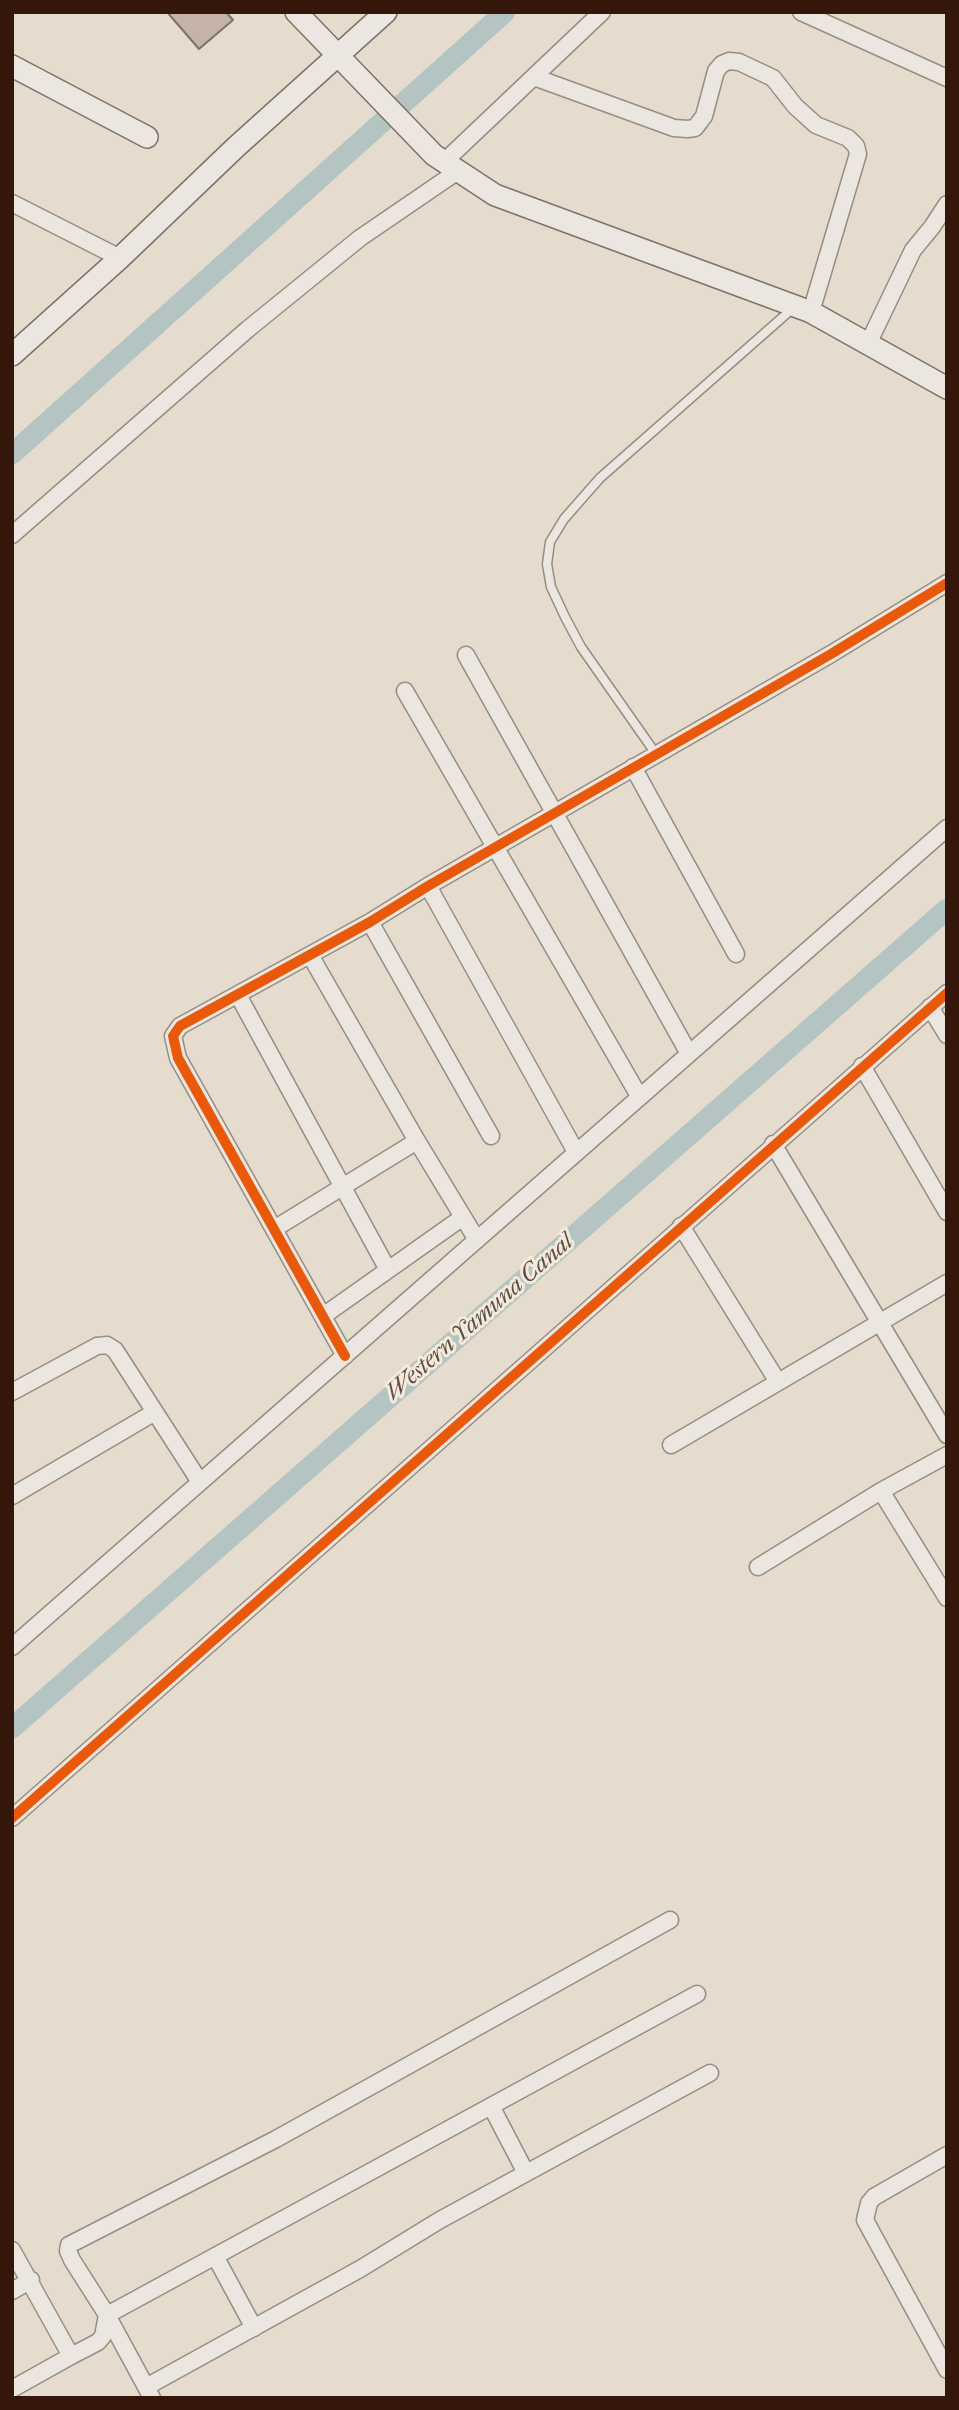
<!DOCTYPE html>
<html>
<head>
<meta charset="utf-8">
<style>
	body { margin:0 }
	#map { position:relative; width:959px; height:2410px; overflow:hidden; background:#e6dcce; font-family:"IM FELL French Canon",serif }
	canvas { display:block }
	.frame { position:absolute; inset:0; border:14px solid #34170a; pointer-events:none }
</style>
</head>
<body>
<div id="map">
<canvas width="959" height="2410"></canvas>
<div class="frame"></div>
</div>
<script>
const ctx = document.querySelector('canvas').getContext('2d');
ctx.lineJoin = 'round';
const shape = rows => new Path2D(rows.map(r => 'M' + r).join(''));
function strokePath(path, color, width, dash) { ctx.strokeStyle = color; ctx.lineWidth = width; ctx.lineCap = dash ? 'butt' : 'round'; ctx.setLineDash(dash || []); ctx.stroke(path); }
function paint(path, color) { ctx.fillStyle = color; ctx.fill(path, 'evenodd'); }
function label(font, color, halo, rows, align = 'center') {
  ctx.font = font + ' "IM FELL French Canon",serif'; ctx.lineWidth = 6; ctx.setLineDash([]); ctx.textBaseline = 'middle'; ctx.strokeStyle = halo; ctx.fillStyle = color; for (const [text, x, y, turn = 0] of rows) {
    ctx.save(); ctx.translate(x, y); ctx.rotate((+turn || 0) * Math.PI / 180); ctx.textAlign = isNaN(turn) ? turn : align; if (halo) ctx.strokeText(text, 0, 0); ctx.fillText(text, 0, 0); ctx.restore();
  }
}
strokePath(shape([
	[12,454,505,12],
	[12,1728,947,909]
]), '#b4c4c3', 21);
const building = shape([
	[167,12,226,12,233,20,199,49,167,12]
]);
paint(building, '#c4b3a6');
strokePath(building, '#7c726a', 2);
const lane = shape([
	[656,754,581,647,565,617,551,587,547,564,550,542,564,519,600,478,792,309]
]);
const street = shape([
	[801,12,947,78],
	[534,77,674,128,687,129,695,128,704,116,716,71,722,64,729,61,739,62,773,78,795,106,816,125,848,138,856,146,858,154,811,312],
	[445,161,602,12],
	[12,203,120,258],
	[868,344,913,250,932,227,947,204],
	[12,535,248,329,360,238,458,171],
	[466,655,688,1052],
	[405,691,639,1096],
	[633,767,736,954],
	[428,886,576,1152],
	[370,922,491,1136],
	[310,955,417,1141,477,1240],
	[238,995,388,1270],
	[930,1007,947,1035],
	[862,1066,947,1212],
	[773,1144,947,1435],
	[681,1226,778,1382],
	[274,1229,417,1141],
	[323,1316,463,1217],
	[345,1356,178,1058,173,1036,180,1026,370,922,428,886,831,654,947,583],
	[12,1392,97,1346,107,1345,115,1350,200,1482],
	[671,1445,947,1283],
	[881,1491,947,1598],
	[12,1496,155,1412],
	[758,1567,881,1491,947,1455],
	[12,1647,947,828],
	[12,1818,947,993],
	[491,2106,526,2173],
	[947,2155,874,2197,869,2203,865,2220,947,2370],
	[12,2250,71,2356,12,2389],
	[215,2256,254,2328],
	[12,2291,31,2280],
	[71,2356,98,2342,103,2336,107,2315,697,1994],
	[146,2387,360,2269,440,2220,710,2073],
	[152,2398,107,2315,72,2260,68,2251,69,2245,276,2139,670,1920]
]);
const secondary = shape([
	[296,12,434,155,495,195,811,312,947,388],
	[12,66,147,137],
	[12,355,120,258,236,147,386,12]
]);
strokePath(lane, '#968d83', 11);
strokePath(street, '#968d83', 19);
strokePath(secondary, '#7c726a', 24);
strokePath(lane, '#ebe6df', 8);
strokePath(street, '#ebe6df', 16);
strokePath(secondary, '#ebe6df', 21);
strokePath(shape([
	[345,1356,178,1058,173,1036,180,1026,370,922,428,886,831,654,947,583],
	[12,1818,947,993]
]), '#e8590c', 10);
label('italic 24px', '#595049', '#f5ead9', [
	["Western Yamuna Canal",480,1318,-41]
]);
</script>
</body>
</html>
